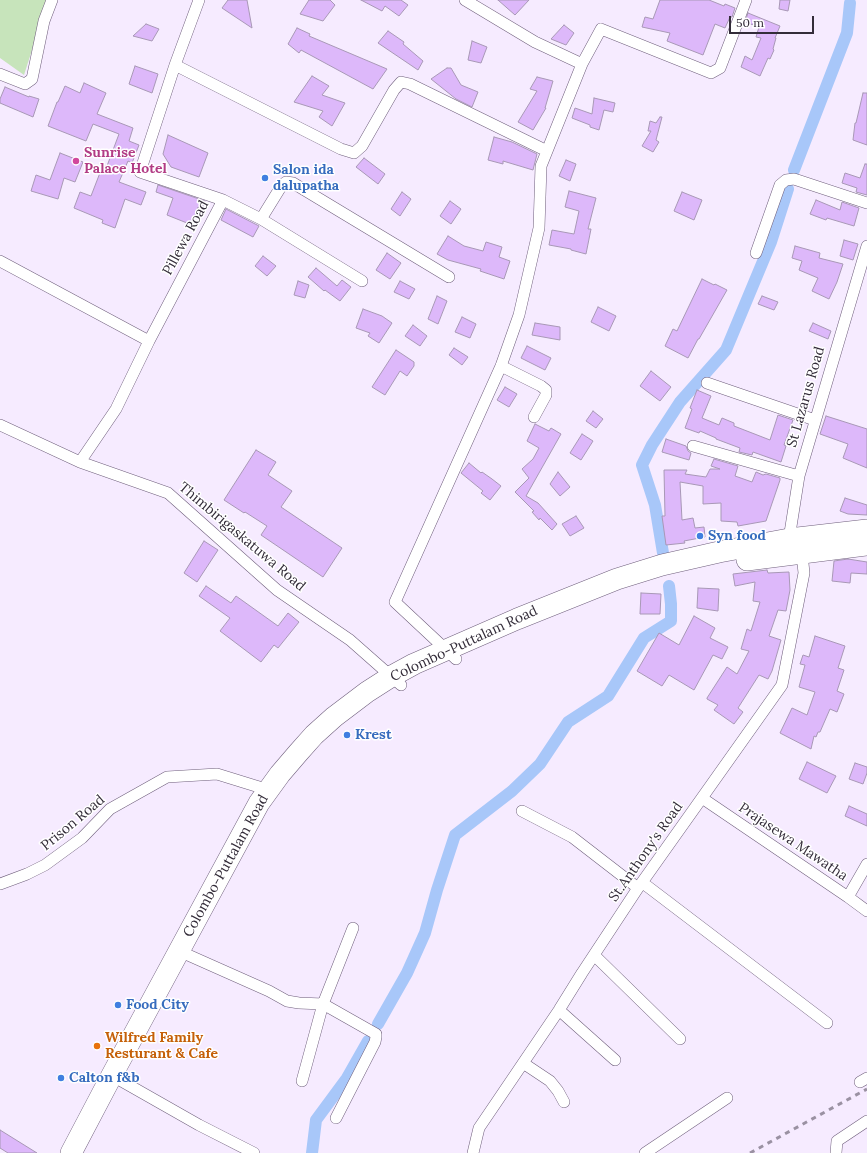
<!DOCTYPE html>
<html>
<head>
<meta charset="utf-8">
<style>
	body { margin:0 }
	#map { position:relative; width:867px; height:1153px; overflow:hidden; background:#f6ebff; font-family:Lora,serif }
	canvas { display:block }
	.scale { position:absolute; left:729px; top:16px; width:85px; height:18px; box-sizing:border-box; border:2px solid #332c39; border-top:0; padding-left:5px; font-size:12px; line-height:14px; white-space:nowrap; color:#332c39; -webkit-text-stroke:3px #fff; paint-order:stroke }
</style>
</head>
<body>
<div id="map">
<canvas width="867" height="1153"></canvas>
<div class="scale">50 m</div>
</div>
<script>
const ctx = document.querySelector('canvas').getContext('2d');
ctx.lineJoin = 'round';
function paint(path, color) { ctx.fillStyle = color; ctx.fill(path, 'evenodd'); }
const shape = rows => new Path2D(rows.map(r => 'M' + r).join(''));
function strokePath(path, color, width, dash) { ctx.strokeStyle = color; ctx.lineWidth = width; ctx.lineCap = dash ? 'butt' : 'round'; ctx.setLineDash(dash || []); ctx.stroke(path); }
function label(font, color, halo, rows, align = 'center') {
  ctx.font = font + ' Lora,serif'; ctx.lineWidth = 3; ctx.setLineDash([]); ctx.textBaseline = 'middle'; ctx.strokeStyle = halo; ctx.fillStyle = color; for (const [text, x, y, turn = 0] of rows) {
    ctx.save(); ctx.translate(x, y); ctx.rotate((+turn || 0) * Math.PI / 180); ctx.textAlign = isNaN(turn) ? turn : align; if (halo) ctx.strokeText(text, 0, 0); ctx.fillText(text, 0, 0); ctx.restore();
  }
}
paint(shape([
	[0,0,48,0,24,75,0,58]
]), '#c7e4bb');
strokePath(shape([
	[794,170,847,33,850,3],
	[663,553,655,505,642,465,652,445,680,402,726,350,771,242,788,189],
	[378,1024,407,973,425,933,437,890,455,835,512,791,540,764,568,722,608,696,644,638,671,621,671,604,669,586],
	[312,1153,316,1120,347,1078,368,1041]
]), '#a8c7f9', 12);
const building = shape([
	[228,0,247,0,252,28,222,8,228,0],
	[309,0,330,0,335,5,323,21,300,14,309,0],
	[361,0,401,0,408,5,399,16,385,6,382,11,361,0],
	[498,0,529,0,515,15,498,0],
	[660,0,709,0,724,6,725,4,735,8,732,17,730,17,725,28,715,24,703,55,667,41,670,33,642,27,645,17,653,19,660,0],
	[780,0,790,0,788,11,779,9,780,0],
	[748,13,780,26,775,38,776,38,773,49,774,50,770,59,768,58,760,76,741,67,745,56,752,60,761,38,756,37,759,27,745,22,748,13],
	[146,24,159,29,152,41,133,36,146,24],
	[564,25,574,33,566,45,551,39,564,25],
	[297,28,310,34,309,36,387,69,373,89,301,50,299,53,288,44,297,28],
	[388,31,404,42,403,44,423,61,418,70,378,43,388,31],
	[472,41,487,47,481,63,468,60,472,41],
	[135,66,158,74,152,93,129,84,135,66],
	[447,68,451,68,461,85,478,92,472,107,456,99,431,79,447,68],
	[312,76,329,86,322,95,345,103,332,126,319,117,323,111,294,102,312,76],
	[537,77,553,81,545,108,546,108,533,130,518,122,537,91,530,89,537,77],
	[84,83,106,93,97,114,133,128,129,141,139,145,132,163,128,161,119,182,146,192,141,205,125,199,115,228,102,223,103,220,74,208,80,192,91,196,103,165,107,166,119,134,93,124,86,141,48,126,57,102,58,102,65,86,80,93,84,83],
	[5,87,29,97,29,96,39,99,33,117,0,103,0,99,5,87],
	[863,93,867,93,867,145,853,140,855,123,856,123,863,93],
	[594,98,615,103,613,112,604,110,599,130,590,127,590,125,572,118,575,108,592,114,594,98],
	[660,117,662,117,656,140,659,142,653,152,642,146,651,131,648,131,650,121,656,123,660,117],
	[168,135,208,153,199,177,171,167,163,154,168,135],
	[494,137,512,142,537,154,533,170,503,161,503,164,488,160,494,137],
	[60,153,83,162,75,182,64,178,58,199,31,191,36,175,50,180,60,153],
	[364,158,385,174,378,184,356,167,364,158],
	[566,160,576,164,570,181,559,176,566,160],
	[865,164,867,164,867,195,856,192,857,188,842,183,845,173,860,178,865,164],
	[158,185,205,201,202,209,198,207,192,225,167,215,173,198,156,192,158,185],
	[569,191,596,198,588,229,591,229,586,254,571,250,571,249,549,245,552,230,574,234,579,211,565,207,569,191],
	[402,192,411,199,400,216,391,209,402,192],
	[682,192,702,200,694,220,674,211,682,192],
	[816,200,840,210,842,202,859,208,854,226,827,218,826,220,810,214,816,200],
	[450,201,461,209,451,224,440,216,450,201],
	[226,209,259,226,253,237,221,220,226,209],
	[448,236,464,246,483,251,486,242,502,247,499,257,510,261,504,279,480,271,481,269,448,260,437,254,448,236],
	[844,240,858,244,853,260,840,256,844,240],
	[795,246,820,253,819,258,843,264,837,282,829,299,812,291,818,278,799,270,802,261,792,258,795,246],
	[387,253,401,263,390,279,376,270,387,253],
	[263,256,276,266,267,276,255,266,263,256],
	[316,268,337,286,342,280,351,287,340,301,325,290,324,291,308,277,316,268],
	[702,279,714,285,715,284,727,290,699,339,698,339,688,358,665,346,673,329,677,331,702,279],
	[298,281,309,285,305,298,294,295,298,281],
	[400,281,415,289,409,299,394,292,400,281],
	[437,296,447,301,438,324,428,319,437,296],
	[762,296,778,302,774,310,758,304,762,296],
	[598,307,616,316,609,331,591,322,598,307],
	[363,309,382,316,392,323,379,343,368,336,370,333,356,328,363,309],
	[462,317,476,324,470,338,455,332,462,317],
	[535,323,560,327,560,340,532,335,535,323],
	[813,323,831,331,828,339,809,331,813,323],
	[413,325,427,336,420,346,405,336,413,325],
	[527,346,551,358,545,370,521,358,527,346],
	[454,348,468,357,462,365,449,355,454,348],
	[396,350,414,362,414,366,407,376,400,371,385,395,372,387,396,350],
	[651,371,671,387,660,401,640,386,651,371],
	[505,387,517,394,509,407,497,400,505,387],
	[697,390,711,396,702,418,719,425,722,418,734,423,734,426,770,440,778,415,793,420,784,445,786,446,781,462,753,452,752,455,739,452,740,448,716,439,716,438,700,431,699,433,685,428,692,409,690,408,697,390],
	[593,411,603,419,596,428,586,421,593,411],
	[826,416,867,429,867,468,843,458,848,444,820,434,826,416],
	[535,424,549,431,551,428,561,434,526,496,538,503,557,524,552,530,540,518,539,520,532,512,534,511,515,492,529,478,522,469,533,459,539,448,527,441,535,424],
	[582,434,593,441,581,460,570,453,582,434],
	[666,439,686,446,688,451,691,453,689,460,662,452,666,439],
	[256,450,276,462,268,475,292,491,281,507,342,548,323,577,261,535,267,526,245,512,244,513,224,500,256,450],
	[714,459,738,466,735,476,752,482,756,472,763,475,766,474,780,478,780,480,766,521,738,526,737,522,721,521,721,503,703,504,703,486,680,482,682,520,693,518,695,528,704,527,705,537,684,541,685,543,666,545,662,516,665,516,664,470,687,470,685,474,706,477,710,469,720,469,711,466,714,459],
	[469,463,481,473,482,472,492,479,501,486,490,500,481,493,483,491,461,473,469,463],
	[558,472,570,487,560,496,550,484,558,472],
	[845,498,867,505,867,515,848,514,840,511,845,498],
	[576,516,584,528,570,536,562,524,576,516],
	[204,541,218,550,197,582,184,573,204,541],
	[848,559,867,562,867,574,851,573,850,583,832,581,834,561,848,559],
	[767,570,768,573,789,572,790,590,786,611,778,610,769,636,781,640,772,671,768,679,759,675,738,708,743,712,734,724,714,710,718,705,707,699,707,698,727,667,737,674,749,651,741,649,747,629,751,631,760,602,753,601,755,582,735,586,733,574,767,570],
	[206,586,231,603,236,596,278,626,288,613,299,622,278,648,274,645,261,662,220,631,230,618,199,596,206,586],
	[698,588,719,589,718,611,697,608,698,588],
	[641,593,661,594,660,614,640,614,641,593],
	[694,616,715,628,710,638,728,647,722,659,713,655,694,690,669,675,662,686,637,671,659,633,679,645,694,616],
	[815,636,845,646,838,668,844,670,837,691,844,694,837,712,830,709,820,732,818,732,816,737,814,736,811,749,780,733,792,708,807,715,815,692,799,687,805,665,800,664,803,655,809,657,815,636],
	[807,762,836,776,827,793,799,779,807,762],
	[855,763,867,767,867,773,863,784,849,779,855,763],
	[849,806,867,814,867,826,845,816,849,806],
	[0,1130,37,1153,8,1153,0,1148,0,1130]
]);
paint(building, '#ddb8fa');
strokePath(building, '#a898b6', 1);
const street = shape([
	[465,0,535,42,582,64],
	[175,65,341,149,354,153,362,146,394,90,401,82,410,84,547,151],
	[0,74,25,84,32,79,44,21,52,0],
	[223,200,261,219,362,281],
	[261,219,282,185,286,182,293,183,449,277],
	[756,253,780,185,786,180,794,179,867,203],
	[0,261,149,341],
	[501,366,541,386,546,390,546,395,534,417],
	[707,383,815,420],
	[0,425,80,462,168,493,277,590,350,640,401,685],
	[693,446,799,476],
	[80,462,116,409,149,341,223,200,140,172,175,65,199,0],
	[456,659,395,602,501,366,519,315,539,228,541,166,582,64,601,29,711,73,720,68,746,0],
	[702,798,848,897,867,911],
	[522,811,572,837,638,888],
	[643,883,827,1023],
	[0,884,27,874,45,865,82,838,110,809,167,777,217,774,272,791],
	[848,897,867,864],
	[188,955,269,991,287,1001,299,1003,323,1004,302,1081],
	[594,955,680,1039],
	[559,1010,615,1060],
	[523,1063,550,1081,558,1091,564,1102],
	[118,1079,199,1125,254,1153],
	[860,1082,867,1078],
	[336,1118,375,1042,376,1037,376,1034,323,1004,353,928],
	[473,1153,479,1128,559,1010,582,973,638,888,782,685,804,573,802,554,789,539,799,476,867,246],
	[645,1153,727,1098],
	[836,1153,837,1141,867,1121]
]);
const highway = shape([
	[747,560,867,545],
	[71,1153,112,1075,259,803,280,774,298,753,314,735,334,717,367,692,392,676,414,664,517,619,617,579,662,565,719,552,789,539,867,530]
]);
strokePath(street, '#6f5f7c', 12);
strokePath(highway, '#6f5f7c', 22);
strokePath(street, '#fff', 11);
strokePath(highway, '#fff', 21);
strokePath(shape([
	[750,1153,867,1089]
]), '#9a91a2', 3, [5, 5]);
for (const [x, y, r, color] of [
	[76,161,4,"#d1479c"],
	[265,178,4,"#3f7fe0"],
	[700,536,4,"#3f7fe0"],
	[347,735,4,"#3f7fe0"],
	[118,1005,4,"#3f7fe0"],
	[97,1046,4,"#e8710a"],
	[61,1078,4,"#3f7fe0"]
]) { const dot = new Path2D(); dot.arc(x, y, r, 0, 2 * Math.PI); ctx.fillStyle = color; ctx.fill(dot); strokePath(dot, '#fff', 1.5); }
label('bold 14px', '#b23c85', '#fff', [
	["Sunrise",84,153],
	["Palace Hotel",84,169]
], 'left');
label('bold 14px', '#366cbe', '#fff', [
	["Salon ida",273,170],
	["dalupatha",273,186],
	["Syn food",708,536],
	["Krest",355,735],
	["Food City",126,1005],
	["Calton f&b",69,1078]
], 'left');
label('14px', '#332c39', '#fff', [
	["Pillewa Road",186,238,-62],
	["St Lazarus Road",806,397,-74],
	["Thimbirigaskatuwa Road",242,537,40],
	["Colombo-Puttalam Road",464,644,-25],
	["Prison Road",73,823,-40],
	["Prajasewa Mawatha",793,842,34],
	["St.Anthony's Road",646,852,-55],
	["Colombo-Puttalam Road",226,866,-61]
]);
label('bold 14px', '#c56008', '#fff', [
	["Wilfred Family",105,1038],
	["Resturant & Cafe",105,1054]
], 'left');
</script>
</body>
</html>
